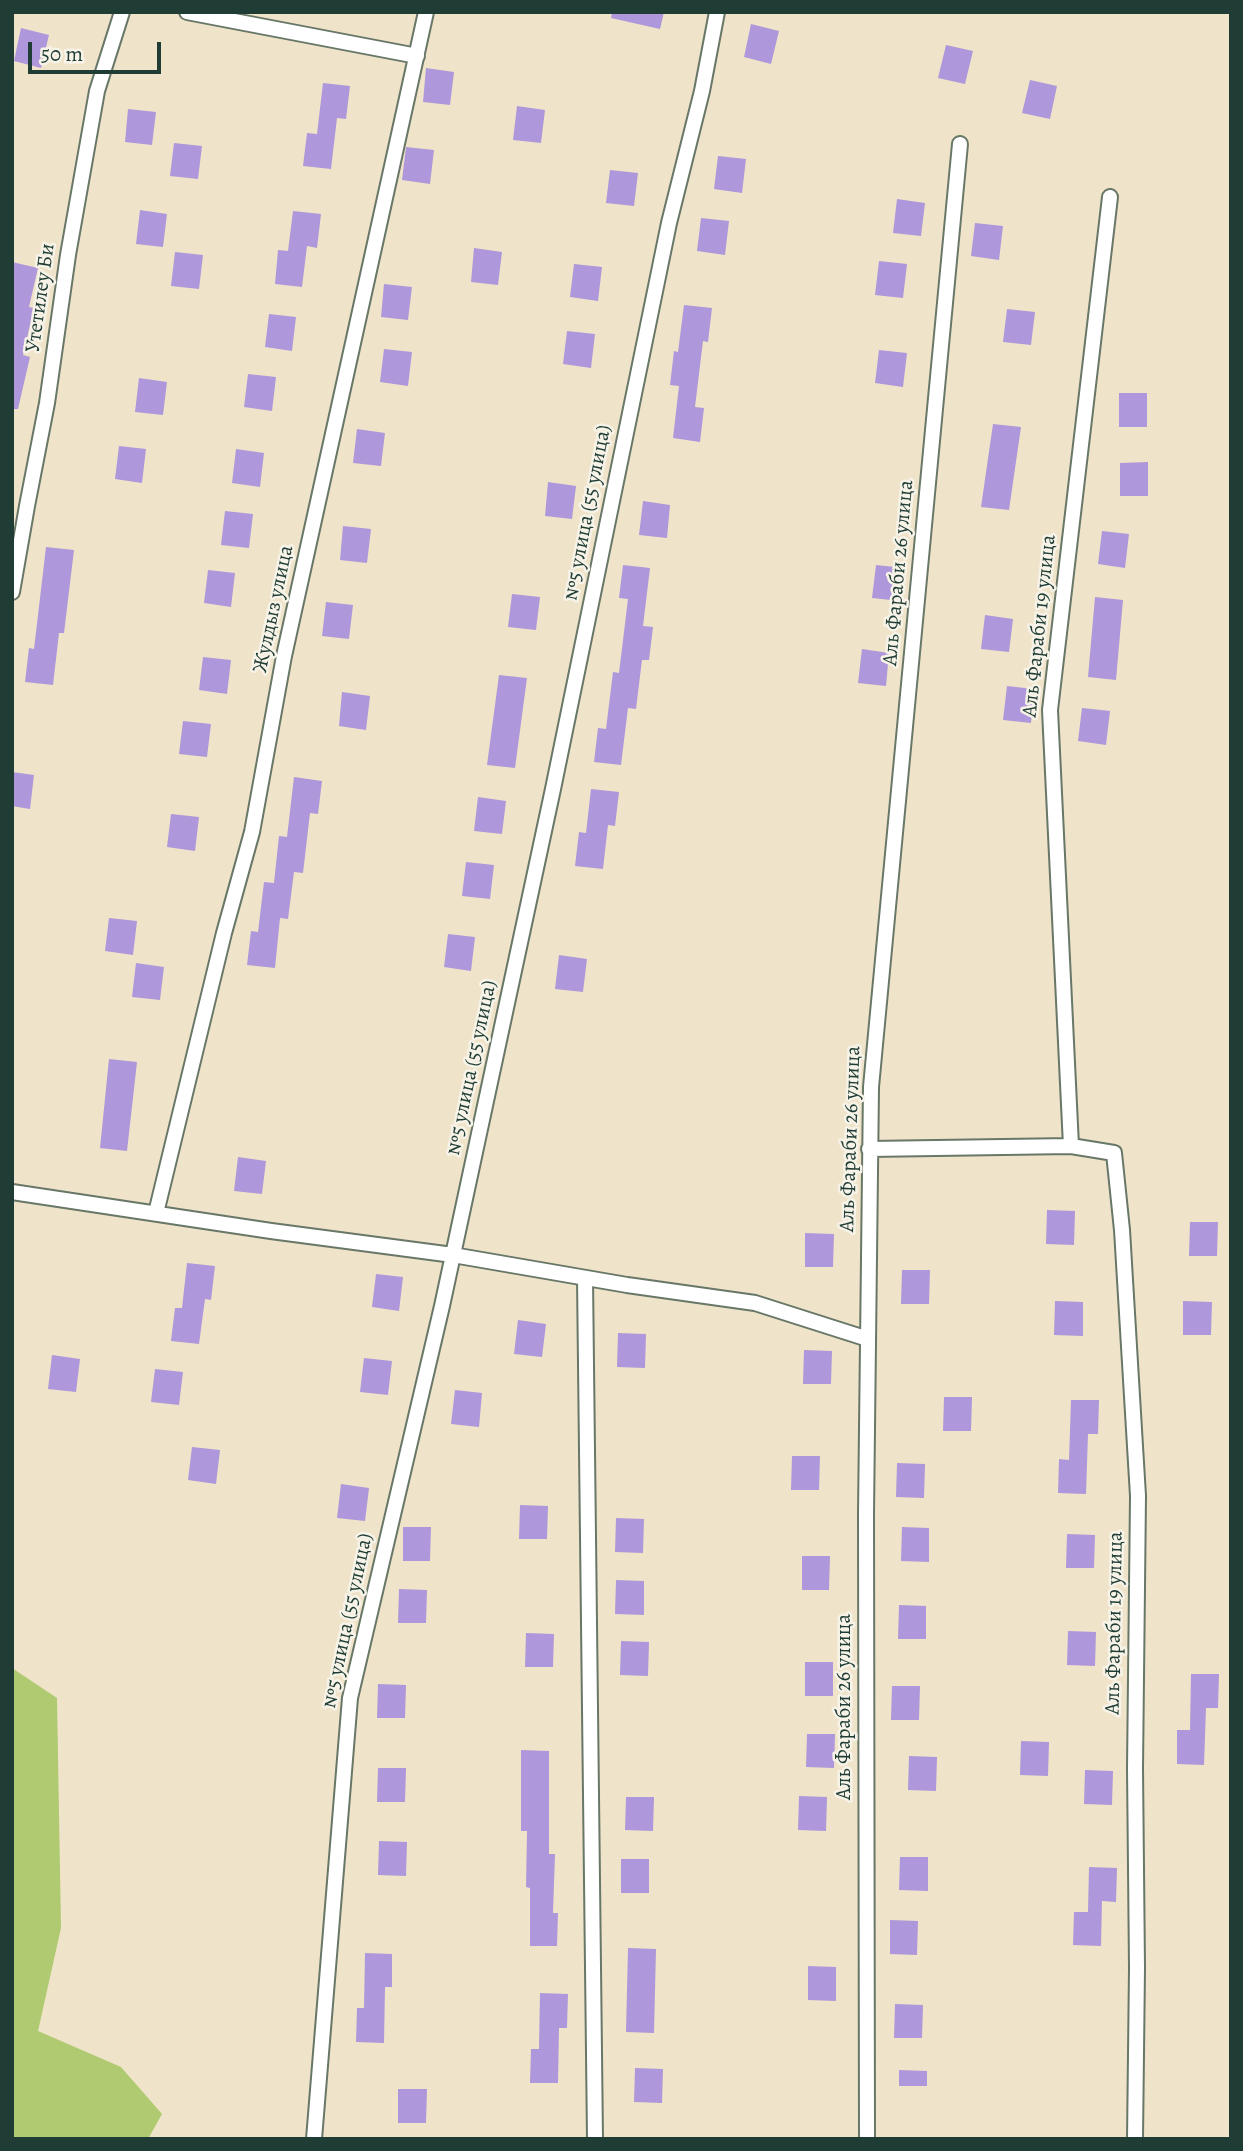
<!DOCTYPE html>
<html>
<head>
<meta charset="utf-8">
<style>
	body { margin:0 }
	#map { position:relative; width:1243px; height:2151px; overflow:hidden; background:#efe4c9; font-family:Alegreya,serif }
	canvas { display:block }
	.frame { position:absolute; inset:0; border:14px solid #1f3d34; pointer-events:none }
	.scale { position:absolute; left:28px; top:42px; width:133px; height:32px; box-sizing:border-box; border:4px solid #1f3d34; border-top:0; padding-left:9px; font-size:21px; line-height:24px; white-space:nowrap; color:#1f3d34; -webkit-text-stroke:5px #f7f3e8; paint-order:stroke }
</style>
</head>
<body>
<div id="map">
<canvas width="1243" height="2151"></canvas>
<div class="frame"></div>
<div class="scale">50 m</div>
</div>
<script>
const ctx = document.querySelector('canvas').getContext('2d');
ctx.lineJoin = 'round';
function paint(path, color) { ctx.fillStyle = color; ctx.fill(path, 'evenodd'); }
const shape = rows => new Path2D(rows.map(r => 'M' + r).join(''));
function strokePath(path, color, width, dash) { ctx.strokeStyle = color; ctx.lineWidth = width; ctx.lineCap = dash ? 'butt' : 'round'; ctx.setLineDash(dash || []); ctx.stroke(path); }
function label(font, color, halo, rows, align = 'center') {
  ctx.font = font + ' Alegreya,serif'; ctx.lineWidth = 5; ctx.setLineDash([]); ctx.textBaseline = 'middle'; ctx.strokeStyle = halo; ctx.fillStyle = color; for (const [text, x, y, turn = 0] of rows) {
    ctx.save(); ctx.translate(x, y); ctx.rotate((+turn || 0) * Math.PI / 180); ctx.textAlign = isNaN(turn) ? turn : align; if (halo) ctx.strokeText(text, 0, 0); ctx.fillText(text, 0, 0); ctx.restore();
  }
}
paint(shape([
	[12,1668,57,1698,61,1928,38,2031,121,2067,162,2114,148,2139,12,2139]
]), '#afca70');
paint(shape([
	[612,12,664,12,660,29,611,18],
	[751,24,779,31,771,64,744,57],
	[21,28,49,35,41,68,14,61],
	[946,45,973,51,965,84,938,78],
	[426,68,454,72,450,105,423,102],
	[1030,80,1057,86,1050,119,1022,113],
	[323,83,350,86,346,119,337,118,331,169,303,166,307,133,317,134],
	[517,106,545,110,541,143,513,140],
	[128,109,156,112,152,145,125,142],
	[174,143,202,146,198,179,170,176],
	[406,147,434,150,430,184,402,180],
	[718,156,746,159,742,193,714,189],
	[610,170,638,173,634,206,606,203],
	[897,199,925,203,921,236,893,233],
	[140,210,167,214,163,247,136,244],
	[293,211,321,214,317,248,307,246,302,287,275,284,278,250,288,251],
	[701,218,729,221,725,255,697,251],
	[975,223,1003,226,999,260,971,256],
	[474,248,502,252,498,285,471,282],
	[175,252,203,255,199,289,171,286],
	[879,261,907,264,903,298,875,295],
	[12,262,38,268,29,307,34,308,23,355,30,357,18,409,12,409],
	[574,264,602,267,598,301,570,297],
	[384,284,412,287,408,320,381,317],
	[684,305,712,308,708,342,703,341,695,407,704,408,700,442,673,438,679,386,670,385,674,351,678,352],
	[1007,309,1035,312,1031,345,1003,342],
	[269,314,296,317,292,351,265,347],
	[567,331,595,334,591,368,563,364],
	[384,349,412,352,408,386,380,382],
	[879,350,907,353,903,387,875,383],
	[248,374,276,377,272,411,244,407],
	[139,378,167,382,163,415,135,412],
	[1119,393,1147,393,1147,427,1119,427],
	[993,424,1021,427,1009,510,981,507],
	[357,429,385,433,381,466,353,463],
	[119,446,146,449,142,483,115,479],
	[236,449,264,453,260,487,232,483],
	[1148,462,1148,496,1120,496,1120,463],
	[548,482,576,486,572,519,545,516],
	[643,501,670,505,667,538,639,535],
	[225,511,253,514,249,548,221,545],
	[343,526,371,529,367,563,340,560],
	[1102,531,1129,534,1125,568,1098,564],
	[46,547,74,550,64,633,59,633,53,685,25,682,29,648,34,649],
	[623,565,650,568,643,626,653,627,649,660,642,660,636,709,628,708,621,765,594,762,598,728,606,729,613,672,619,673,628,599,619,598],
	[876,565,904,568,900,601,872,598],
	[208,570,235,573,231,607,204,603],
	[512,594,540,597,536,630,508,627],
	[1095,597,1123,600,1116,680,1088,677],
	[326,602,353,605,349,639,322,636],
	[985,615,1013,619,1009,652,981,649],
	[862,649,889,653,886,686,858,683],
	[203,657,231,660,227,694,199,690],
	[499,675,527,678,515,768,487,765],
	[1007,686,1034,689,1031,723,1003,720],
	[342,692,370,696,366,730,339,726],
	[1082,708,1110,711,1106,745,1078,741],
	[183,721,211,724,207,757,179,754],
	[12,772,34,775,30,809,12,806],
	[294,777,322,781,318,814,310,813,303,873,294,872,288,919,280,918,275,968,247,965,251,931,258,932,264,882,274,883,279,836,287,837],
	[591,789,619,792,615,826,608,825,603,869,575,866,579,832,586,833],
	[478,797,506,801,502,834,474,831],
	[171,814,199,817,195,851,167,847],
	[466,862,494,865,490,899,462,896],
	[109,918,137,921,133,955,105,951],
	[448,934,475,937,471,971,444,967],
	[559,955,587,959,583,992,555,989],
	[136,963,164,967,160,1000,132,997],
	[109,1059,137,1062,127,1151,100,1148],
	[238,1157,266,1161,262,1194,234,1191],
	[1047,1210,1075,1211,1074,1245,1046,1244],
	[1190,1222,1218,1222,1217,1256,1189,1256],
	[805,1233,834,1234,833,1267,805,1267],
	[187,1263,215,1266,211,1300,205,1299,199,1344,171,1341,175,1308,182,1308],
	[902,1270,930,1270,929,1304,901,1304],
	[376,1274,403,1277,399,1311,372,1307],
	[1055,1301,1083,1302,1083,1336,1054,1335],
	[1183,1301,1212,1302,1211,1335,1183,1335],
	[518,1320,546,1324,542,1357,514,1354],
	[618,1333,646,1334,645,1368,617,1367],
	[804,1350,832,1351,831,1384,803,1384],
	[52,1355,80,1359,76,1392,48,1389],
	[364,1358,392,1361,388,1395,360,1392],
	[155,1369,183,1372,179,1405,151,1402],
	[455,1390,482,1393,479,1427,451,1424],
	[944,1397,972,1397,971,1431,943,1431],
	[1071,1400,1099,1400,1098,1434,1088,1434,1086,1494,1058,1493,1059,1459,1069,1460],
	[192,1447,220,1450,216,1484,188,1480],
	[792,1456,820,1456,819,1490,791,1490],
	[897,1463,925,1464,924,1498,896,1497],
	[341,1484,369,1488,365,1521,337,1518],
	[520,1505,548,1506,547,1539,519,1539],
	[616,1518,644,1519,643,1553,615,1552],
	[403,1527,431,1527,430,1561,403,1561],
	[902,1527,929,1528,929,1562,901,1561],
	[1067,1534,1095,1535,1094,1568,1066,1568],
	[802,1556,830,1556,829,1590,802,1590],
	[616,1580,644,1581,644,1615,615,1614],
	[399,1589,427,1590,426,1623,398,1623],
	[899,1605,926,1606,926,1639,898,1639],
	[1068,1631,1096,1632,1095,1666,1067,1665],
	[526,1633,554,1634,553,1667,525,1667],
	[621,1641,649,1642,648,1676,620,1675],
	[805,1662,833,1662,833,1696,805,1696],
	[1191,1674,1219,1674,1218,1708,1206,1708,1204,1765,1177,1764,1177,1730,1190,1730],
	[378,1684,406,1685,405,1718,377,1718],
	[892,1686,920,1686,919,1720,891,1720],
	[807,1734,835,1734,834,1768,806,1767],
	[1021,1741,1049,1742,1048,1776,1020,1775],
	[521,1750,549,1751,549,1854,555,1854,553,1913,558,1913,557,1946,530,1946,530,1888,526,1887,527,1831,521,1831],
	[909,1756,937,1757,936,1791,908,1790],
	[378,1768,406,1768,405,1802,377,1802],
	[1085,1770,1113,1771,1112,1805,1084,1804],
	[799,1796,827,1797,826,1831,798,1830],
	[626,1797,654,1797,653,1831,625,1830],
	[379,1841,407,1842,406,1876,378,1875],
	[900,1857,928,1857,928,1891,899,1890],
	[621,1859,649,1859,649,1893,621,1893],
	[1089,1867,1117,1868,1116,1902,1102,1901,1101,1946,1073,1945,1074,1912,1088,1912],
	[890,1920,918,1921,917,1955,890,1954],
	[628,1948,656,1949,654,2033,626,2032],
	[365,1953,392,1954,392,1987,385,1987,384,2043,356,2042,357,2008,364,2008],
	[808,1966,836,1967,836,2001,808,2000],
	[540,1993,568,1994,567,2028,559,2028,558,2083,530,2083,531,2049,539,2049],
	[895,2004,923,2005,922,2038,894,2038],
	[635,2068,663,2069,662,2103,634,2102],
	[899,2070,927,2071,927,2086,899,2086],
	[398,2089,427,2089,426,2123,398,2123]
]), '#ae97da');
const street = shape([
	[187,12,417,56],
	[12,592,27,506,47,403,68,255,97,91,122,12],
	[1071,1146,1114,1153,1122,1230,1138,1496,1135,1768,1137,1968,1135,2139],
	[869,1149,1071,1146,1050,710,1110,197],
	[12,1192,271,1231,453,1255,627,1285,755,1303,868,1339],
	[156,1213,224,933,252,832,284,656,426,12],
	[585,1278,595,2139],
	[314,2139,350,1698,442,1306,553,789,669,223,702,91,717,12],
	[867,2139,866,1514,871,1087,960,144]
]);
strokePath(street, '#687768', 18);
strokePath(street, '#fff', 14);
label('21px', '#1f3d34', '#f7f3e8', [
	["Утетилеу Би",41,298,-82],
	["№5 улица (55 улица)",588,513,-79],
	["Аль Фараби 26 улица",899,573,-85],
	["Жулдыз улица",274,609,-78],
	["Аль Фараби 19 улица",1040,626,-84],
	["№5 улица (55 улица)",472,1068,-78],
	["Аль Фараби 26 улица",851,1139,-88],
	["№5 улица (55 улица)",348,1621,-78],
	["Аль Фараби 19 улица",1115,1623,-89],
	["Аль Фараби 26 улица",845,1707,-90]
]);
</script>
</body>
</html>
